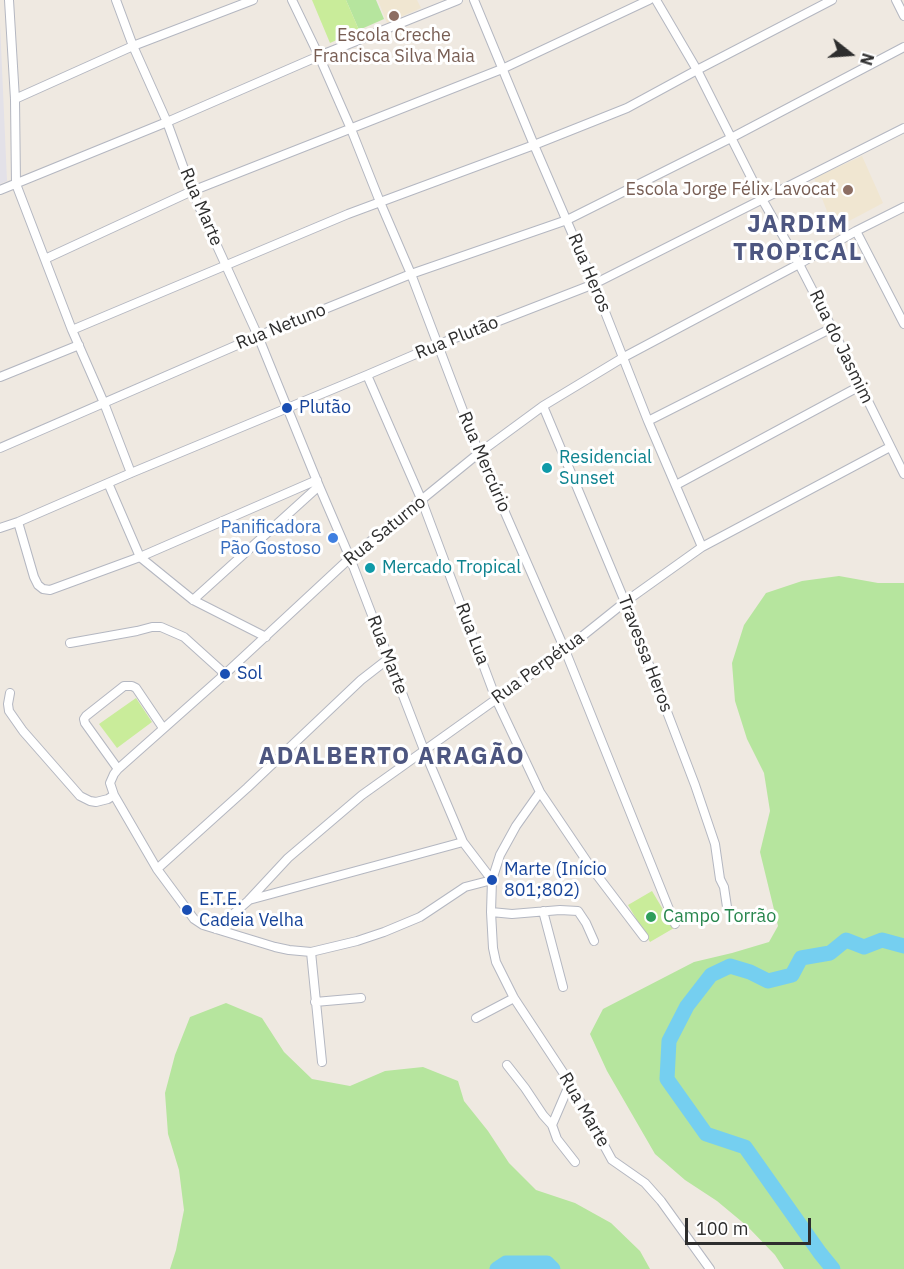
<!DOCTYPE html>
<html>
<head>
<meta charset="utf-8">
<style>
	body { margin:0 }
	#map { position:relative; width:904px; height:1269px; overflow:hidden; background:#efe9e1; font-family:"IBM Plex Sans",sans-serif }
	canvas { display:block }
	.north { position:absolute; left:820px; top:24px; width:60px; height:60px; -webkit-text-stroke:4px #fff; paint-order:stroke; rotate:107deg; font-size:16px; font-weight:700; line-height:24px; text-align:center; color:#2e2e2e }
	.north::after { content:''; display:block; margin:auto; width:21px; height:27px; background:#2e2e2e; clip-path:polygon(50% 0,100% 100%,50% 72%,0 100%) }
	.scale { position:absolute; left:685px; top:1218px; width:126px; height:27px; box-sizing:border-box; border:3px solid #2e2e2e; border-top:0; padding-left:8px; font-size:18px; line-height:21px; white-space:nowrap; color:#2e2e2e; -webkit-text-stroke:4px #fff; paint-order:stroke }
</style>
</head>
<body>
<div id="map">
<canvas width="904" height="1269"></canvas>
<div class="north">N</div>
<div class="scale">100 m</div>
</div>
<script>
const ctx = document.querySelector('canvas').getContext('2d');
ctx.lineJoin = 'round';
function paint(path, color) { ctx.fillStyle = color; ctx.fill(path, 'evenodd'); }
const shape = rows => new Path2D(rows.map(r => 'M' + r).join(''));
function strokePath(path, color, width, dash) { ctx.strokeStyle = color; ctx.lineWidth = width; ctx.lineCap = dash ? 'butt' : 'round'; ctx.setLineDash(dash || []); ctx.stroke(path); }
function label(font, color, halo, rows, align = 'center') {
  ctx.font = font + ' "IBM Plex Sans",sans-serif'; ctx.lineWidth = 6; ctx.setLineDash([]); ctx.textBaseline = 'middle'; ctx.strokeStyle = halo; ctx.fillStyle = color; for (const [text, x, y, turn = 0] of rows) {
    ctx.save(); ctx.translate(x, y); ctx.rotate((+turn || 0) * Math.PI / 180); ctx.textAlign = isNaN(turn) ? turn : align; if (halo) ctx.strokeText(text, 0, 0); ctx.fillText(text, 0, 0); ctx.restore();
  }
}
paint(shape([
	[0,23,7,181,0,184]
]), '#e3e1e8');
paint(shape([
	[378,0,417,0,421,8,387,23],
	[862,156,883,203,834,229,814,178]
]), '#f0e6d1');
paint(shape([
	[346,0,376,0,384,19,359,30],
	[839,576,878,583,904,583,904,1269,784,1269,775,1255,747,1226,717,1201,685,1180,655,1154,607,1071,590,1034,603,1009,694,962,732,953,769,942,778,926,760,852,770,811,764,773,747,739,735,701,732,663,744,625,766,593,802,581],
	[226,1003,262,1018,284,1052,312,1079,350,1086,385,1071,423,1067,458,1081,464,1101,488,1131,509,1163,536,1190,575,1203,611,1223,640,1251,650,1269,170,1269,176,1250,184,1210,179,1170,168,1134,165,1093,175,1055,190,1017]
]), '#b6e59e');
paint(shape([
	[312,0,346,0,359,30,330,43],
	[136,698,152,722,117,748,99,724],
	[652,891,674,928,650,942,628,905]
]), '#c9ec9a');
strokePath(shape([
	[497,1269,506,1263,547,1263,553,1269],
	[833,1269,820,1253,745,1147,706,1134,667,1079,669,1041,687,1006,711,975,730,966,750,972,768,981,792,975,801,958,830,953,846,940,864,947,882,940,904,946]
]), '#75cff0', 15);
const minor = shape([
	[9,0,15,99,16,184,72,330,104,403,131,473],
	[116,0,133,46,167,122,192,191,258,336,319,486,350,558,424,750,463,842,492,880],
	[292,0,319,56,351,129,380,202,411,274,479,453,565,650,675,924],
	[474,0,534,145,594,284,648,421,702,547],
	[656,0,697,70,762,199,799,264,832,328,904,474],
	[896,0,904,16],
	[15,99,133,46,253,0],
	[0,190,167,122,319,56,458,0],
	[856,231,904,324],
	[45,259,192,191,502,69,649,0],
	[72,330,348,214,534,145,627,108,697,70,832,0],
	[367,375,422,501,496,699,540,792,590,866,644,937],
	[0,377,79,345],
	[543,406,625,602,695,785,715,844,720,879,724,887,727,907],
	[648,421,832,328],
	[0,448,258,336,411,274,567,220,731,138,904,47],
	[108,483,140,557,193,600,266,637],
	[676,485,860,386],
	[18,522,34,577,38,585,43,589,50,590,140,557,317,480],
	[0,528,18,522,131,473,367,375,437,345,594,284,904,128],
	[193,600,319,486],
	[70,643,137,631,152,627,161,627,184,637,225,674],
	[10,693,8,704,9,711,23,731,80,796,90,801,96,802,108,799,114,795],
	[118,769,85,723,84,719,86,716,124,686,132,686,136,688,163,728],
	[540,792,516,826,500,855,492,880,491,912,493,948,496,962,514,998,570,1083,612,1160,645,1183,661,1201,710,1269],
	[157,869,247,788,361,680,388,659],
	[492,880,465,887,420,917,384,932,357,941,311,952,289,950,275,947,203,925,194,919,157,869,114,795,110,783,114,774,118,769,225,674,350,558,479,453,543,406,624,357,799,264,856,231,904,207],
	[249,900,463,842],
	[543,911,563,987],
	[491,912,512,914,560,910,578,911,586,923,594,941],
	[216,929,248,901,288,858,362,795,565,650,625,602,702,547,890,447],
	[311,952,322,1062],
	[315,1002,361,998],
	[476,1018,514,998],
	[507,1065,525,1088,543,1115,552,1125,557,1139,575,1162],
	[552,1125,570,1083]
]);
strokePath(minor, '#b4b7c1', 10);
strokePath(minor, '#fff', 8);
for (const [x, y, r, color] of [
	[394,16,6,"#8d6e63"],
	[848,190,6,"#8d6e63"],
	[287,408,6,"#1a4fb4"],
	[547,468,6,"#0f9aa8"],
	[333,538,6,"#3f7fe0"],
	[370,568,6,"#0f9aa8"],
	[225,674,6,"#1a4fb4"],
	[492,880,6,"#1a4fb4"],
	[187,910,6,"#1a4fb4"],
	[651,917,6,"#2e9e5b"]
]) { const dot = new Path2D(); dot.arc(x, y, r, 0, 2 * Math.PI); ctx.fillStyle = color; ctx.fill(dot); strokePath(dot, '#fff', 2); }
label('18px', '#785e54', '#fff', [
	["Escola Creche",394,36],
	["Francisca Silva Maia",394,57],
	["Escola Jorge Félix Lavocat",836,190,"right"]
]);
label('18px', '#2e2e2e', '#fff', [
	["Rua Marte",201,207,67],
	["Rua Heros",589,273,67],
	["Rua Netuno",281,327,-22],
	["Rua Plutão",457,338,-22],
	["Rua do Jasmim",841,347,64],
	["Rua Mercúrio",484,462,67],
	["Rua Saturno",385,531,-39],
	["Rua Lua",472,634,69],
	["Travessa Heros",645,654,69],
	["Rua Marte",387,655,69],
	["Rua Perpétua",538,668,-36],
	["Rua Marte",584,1110,60]
]);
label('18px', '#164399', '#fff', [
	["Plutão",299,408],
	["Sol",237,674],
	["Marte (Início",504,870],
	["801;802)",504,891],
	["E.T.E.",199,900],
	["Cadeia Velha",199,921]
], 'left');
label('18px', '#0d838f', '#fff', [
	["Residencial",559,458],
	["Sunset",559,479],
	["Mercado Tropical",382,568]
], 'left');
label('18px', '#366cbe', '#fff', [
	["Panificadora",321,528],
	["Pão Gostoso",321,549]
], 'right');
label('18px', '#27864d', '#fff', [
	["Campo Torrão",663,917]
], 'left');
ctx.letterSpacing = '1.5px';
label('bold 24px', '#4d5680', '#fff', [
	["JARDIM",798,225],
	["TROPICAL",798,253],
	["ADALBERTO ARAGÃO",392,757]
]);
ctx.letterSpacing = '0px';
</script>
</body>
</html>
